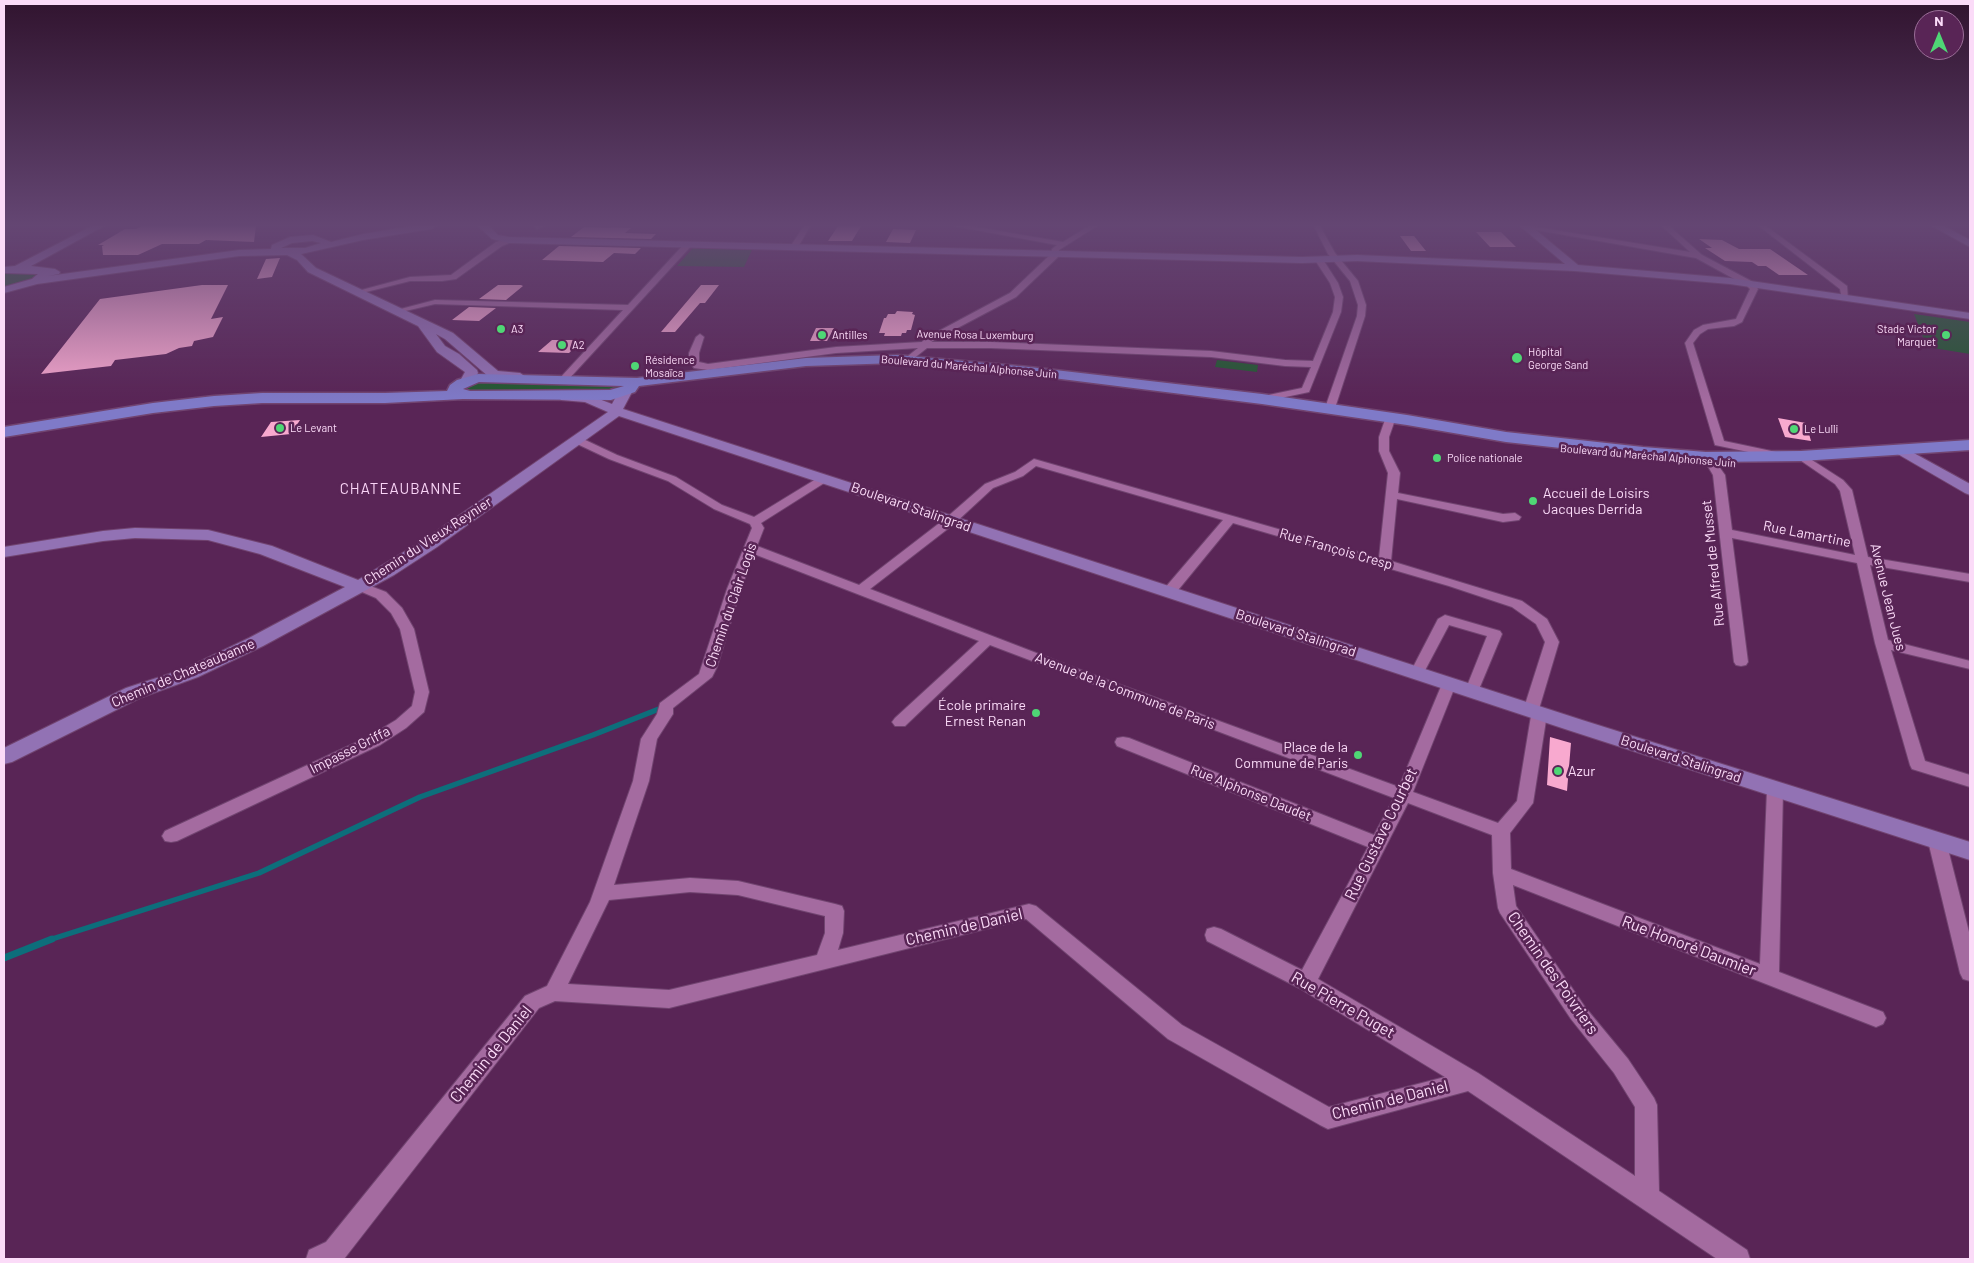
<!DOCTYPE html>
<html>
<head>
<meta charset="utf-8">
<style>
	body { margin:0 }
	#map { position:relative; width:1974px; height:1263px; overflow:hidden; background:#592556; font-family:Barlow,sans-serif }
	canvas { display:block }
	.frame { position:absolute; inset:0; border:5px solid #fbdbf8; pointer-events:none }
	.north { position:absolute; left:1914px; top:10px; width:50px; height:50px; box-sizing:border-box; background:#592556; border:1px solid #9a6e97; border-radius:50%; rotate:0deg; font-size:14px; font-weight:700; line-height:20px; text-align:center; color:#fbdbf8 }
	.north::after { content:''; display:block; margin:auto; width:18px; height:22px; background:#4fd675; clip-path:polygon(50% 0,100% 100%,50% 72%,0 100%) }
</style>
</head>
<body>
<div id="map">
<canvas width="1974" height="1263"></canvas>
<div class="frame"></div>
<div class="north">N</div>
</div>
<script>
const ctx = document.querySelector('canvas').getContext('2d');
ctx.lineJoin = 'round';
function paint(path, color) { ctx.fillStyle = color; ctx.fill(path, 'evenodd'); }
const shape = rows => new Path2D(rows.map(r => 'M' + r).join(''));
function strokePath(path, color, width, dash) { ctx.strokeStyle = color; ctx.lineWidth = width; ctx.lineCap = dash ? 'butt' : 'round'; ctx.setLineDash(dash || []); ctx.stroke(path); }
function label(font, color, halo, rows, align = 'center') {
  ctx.font = font + ' Barlow,sans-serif'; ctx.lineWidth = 5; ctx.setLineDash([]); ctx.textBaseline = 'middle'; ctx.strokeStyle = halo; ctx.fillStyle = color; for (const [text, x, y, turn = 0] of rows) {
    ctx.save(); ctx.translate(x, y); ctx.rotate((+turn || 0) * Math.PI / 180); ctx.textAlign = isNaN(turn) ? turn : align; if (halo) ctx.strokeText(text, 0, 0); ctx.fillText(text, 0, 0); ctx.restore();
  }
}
paint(shape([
	[693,248,752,250,744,267,677,266],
	[19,269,44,274,17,287,4,290,4,270],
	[1914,314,1970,322,1970,354,1927,347],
	[1217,360,1258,365,1257,372,1215,367],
	[466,381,622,381,630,389,468,396,455,388]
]), '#21592f');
strokePath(shape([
	[49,940,259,873,420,797,593,735,664,707]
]), '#0d6e7b', 5.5);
strokePath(shape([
	[4,958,52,939]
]), '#0d6e7b', 7);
paint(shape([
	[142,226,256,226,254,242,206,240,199,244,162,244,138,255,103,255,102,246,104,245,98,245,125,229,136,229],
	[838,226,861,226,852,241,828,241],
	[584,227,631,228,625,233,656,234,651,239,571,237],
	[893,229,916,230,910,243,886,242],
	[1476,232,1501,232,1516,247,1490,247],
	[1400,236,1414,236,1426,251,1411,251],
	[1699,239,1722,240,1739,249,1770,249,1808,275,1779,275,1766,266,1758,266,1752,262,1725,261,1705,248,1712,248],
	[559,246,641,248,635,254,614,253,603,262,542,260],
	[280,258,272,277,257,279,266,259],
	[202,285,228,285,211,319,223,317,213,337,194,341,192,346,179,348,166,354,115,360,111,366,41,374,100,299],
	[498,285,521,285,523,286,506,300,479,299],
	[701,285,719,285,705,303,700,303,675,332,661,332],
	[469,307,496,308,479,321,452,320],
	[897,311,913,312,912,314,915,315,911,330,907,330,906,333,902,333,901,336,884,336,885,333,879,333,884,318,886,318,888,314,895,314],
	[816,328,834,328,827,341,810,341],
	[552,340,582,340,569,353,538,352],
	[1778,418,1806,423,1811,441,1785,437],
	[300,420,291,434,261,437,271,422],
	[1550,737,1571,743,1567,791,1547,785]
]), '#f8a9cf');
const street = shape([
	[534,226,544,226,537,229,534,226],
	[804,226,810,226,797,249,791,249,790,247,804,226],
	[954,226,970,226,1063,242,1089,226,1097,226,1059,250,1058,257,1016,297,931,342,991,342,1211,351,1285,360,1313,361,1333,312,1335,297,1330,283,1315,260,1319,258,1322,258,1338,283,1343,297,1341,312,1309,392,1262,402,1257,399,1259,397,1302,388,1311,367,1285,366,1211,357,991,348,927,348,908,363,903,360,918,348,836,353,708,370,694,368,689,362,689,353,696,337,700,334,704,337,699,353,699,362,708,364,836,347,922,342,924,339,1010,293,1051,254,1052,249,1057,245,954,226],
	[1314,226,1320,226,1335,253,1358,281,1366,305,1365,316,1335,408,1330,411,1325,408,1357,316,1358,305,1350,281,1328,254,1314,226],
	[1529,226,1690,252,1662,226,1669,226,1702,255,1753,282,1758,289,1742,322,1734,326,1708,329,1700,334,1693,343,1724,441,1781,453,1782,455,1781,457,1777,458,1715,445,1685,343,1694,330,1703,325,1736,319,1750,289,1747,286,1696,258,1525,228,1529,226],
	[1759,226,1766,226,1847,286,1848,300,1842,300,1840,289,1759,226],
	[509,238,513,240,512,242,502,246,456,279,442,281,410,281,358,294,354,292,410,277,451,275,496,242,509,238],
	[686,242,693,244,566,382,563,383,560,382,560,378,623,310,435,304,397,313,393,311,435,300,628,305,686,242],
	[1391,414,1396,417,1389,437,1389,451,1400,473,1398,493,1503,514,1515,513,1521,517,1519,520,1503,522,1397,499,1391,561,1522,601,1547,619,1559,642,1539,709,1544,710,1547,714,1533,803,1510,833,1511,869,1760,964,1767,790,1769,786,1775,784,1781,786,1783,790,1779,972,1883,1012,1886,1018,1883,1024,1876,1027,1513,885,1516,906,1585,1007,1628,1059,1654,1098,1657,1105,1659,1191,1747,1250,1750,1259,1717,1259,1468,1091,1328,1129,1320,1125,1168,1039,1026,919,669,1008,555,1001,539,1008,344,1259,306,1259,309,1250,326,1242,525,996,547,986,590,902,633,781,641,739,657,714,660,703,699,674,727,589,752,528,750,524,714,509,668,481,609,459,573,442,572,440,573,438,581,438,617,455,676,477,722,505,754,517,821,476,829,476,831,478,829,480,761,523,764,528,757,546,859,585,946,518,985,484,1015,472,1034,459,1379,558,1388,473,1379,451,1379,437,1386,417,1391,414],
	[1036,466,1223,520,1164,589,1162,592,1164,595,1174,595,1233,523,1449,586,1512,607,1536,624,1545,642,1523,711,1526,715,1531,716,1517,801,1498,823,1413,792,1456,684,1454,681,1449,679,1444,681,1442,684,1399,787,1091,674,870,589,954,524,993,488,1023,476,1036,466],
	[754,554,979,641,895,718,892,722,895,726,905,726,990,645,1394,798,1374,835,1129,738,1123,737,1117,738,1115,742,1117,746,1368,847,1302,970,1221,929,1214,927,1207,929,1205,935,1207,941,1299,988,1445,1077,1329,1107,1182,1025,1036,906,1029,904,838,950,843,933,844,911,842,906,835,904,738,881,690,878,614,885,649,781,657,739,673,714,673,708,712,677,717,667,741,589,754,554],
	[1408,803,1492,835,1493,873,1498,908,1500,913,1571,1019,1614,1073,1635,1107,1635,1176,1478,1073,1318,979,1408,803],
	[690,892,738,895,825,916,825,933,817,955,669,990,568,984,609,900,690,892],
	[1801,453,1843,480,1852,490,1868,557,1970,574,1970,582,1870,565,1888,640,1970,661,1970,669,1891,650,1925,761,1970,775,1970,787,1912,769,1910,765,1875,643,1857,563,1732,538,1748,662,1746,665,1741,666,1736,665,1734,662,1713,475,1706,463,1707,461,1715,461,1725,475,1732,530,1855,555,1840,491,1835,484,1797,458,1796,456,1801,453],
	[360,582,386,592,402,608,414,629,429,692,424,712,406,728,380,745,177,841,171,842,165,841,162,836,165,831,368,737,396,720,412,706,415,692,400,629,391,613,376,598,355,589,354,586,360,582],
	[1445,615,1500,631,1502,634,1477,694,1472,696,1467,694,1465,691,1487,636,1449,625,1422,676,1412,676,1410,673,1438,619,1445,615],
	[1937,834,1943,836,1946,841,1970,936,1970,981,1963,979,1960,973,1928,841,1931,836,1937,834]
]);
const secondary = shape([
	[92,226,104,226,31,266,55,269,60,272,59,274,48,276,239,250,271,249,272,245,290,237,313,235,331,242,363,234,413,226,436,226,431,229,363,240,301,254,316,268,453,333,498,371,520,373,526,377,520,381,489,377,445,339,436,334,445,346,459,354,477,370,478,373,471,384,461,384,460,381,465,372,437,352,418,326,308,272,297,260,287,255,239,256,37,284,4,293,4,287,32,279,38,274,4,273,4,267,15,266,92,226],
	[312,241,321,243,305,248,281,248,292,243,312,241],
	[478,226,489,226,498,235,509,237,1302,257,1357,255,1565,264,1520,226,1531,226,1578,265,1730,278,1970,313,1970,319,1730,284,1575,271,1357,261,1302,263,509,243,492,239,478,226],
	[1932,226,1944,226,1970,240,1970,247,1932,226],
	[625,388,632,392,623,409,1582,720,1970,842,1970,860,1568,730,619,416,437,547,394,575,263,646,198,677,140,698,12,762,4,764,4,748,126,688,184,669,249,638,345,587,260,554,208,540,135,538,103,541,4,557,4,547,103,531,135,528,208,530,272,546,358,580,425,539,608,412,585,402,561,400,559,397,561,394,586,394,612,404,620,389,625,388],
	[1901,446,1970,484,1970,495,1965,493,1896,453,1894,450,1896,447,1901,446]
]);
const primary = shape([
	[897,355,1029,367,1262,394,1407,415,1506,432,1643,447,1706,452,1801,451,1970,440,1970,450,1801,461,1706,462,1643,457,1506,442,1407,425,1262,404,1029,375,897,363,806,366,639,386,635,392,611,400,463,399,385,403,262,403,214,406,153,413,4,437,4,427,153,403,214,396,262,393,385,393,447,391,450,385,457,380,478,374,637,378,806,358,897,355],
	[479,382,624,386,610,390,470,391,463,389,479,382]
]);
strokePath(street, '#714470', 2);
strokePath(secondary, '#714470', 2);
strokePath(primary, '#714470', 3);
paint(street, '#a46ba0');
paint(secondary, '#9272b4');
paint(primary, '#7f7ac8');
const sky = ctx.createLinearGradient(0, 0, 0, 403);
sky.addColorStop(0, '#31142f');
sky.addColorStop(0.56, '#644673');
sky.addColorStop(1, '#64467300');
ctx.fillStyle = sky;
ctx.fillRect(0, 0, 1974, 403);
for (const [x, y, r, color] of [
	[501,329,5,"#4fd675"],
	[822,335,5,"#4fd675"],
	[1946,335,5,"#4fd675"],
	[562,345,5,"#4fd675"],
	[1517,358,6,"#4fd675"],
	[635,366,5,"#4fd675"],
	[280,428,5,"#4fd675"],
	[1794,429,5,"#4fd675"],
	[1437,458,5,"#4fd675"],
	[1533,501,5,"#4fd675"],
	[1036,713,5,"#4fd675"],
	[1358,755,5,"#4fd675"],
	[1558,771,5,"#4fd675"]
]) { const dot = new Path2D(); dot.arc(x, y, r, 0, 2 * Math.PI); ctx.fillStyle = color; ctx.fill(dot); strokePath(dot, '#592556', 2); }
label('11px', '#fbdbf8', '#592556', [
	["A3",511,329],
	["Stade Victor",1936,329,"right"],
	["Marquet",1936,342,"right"],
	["Antilles",832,335],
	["A2",572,345],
	["Hôpital",1528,352],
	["George Sand",1528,365],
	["Résidence",645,360],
	["Mosaïca",645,373],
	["Le Levant",290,428],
	["Le Lulli",1804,429],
	["Police nationale",1447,458]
], 'left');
label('11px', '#fbdbf8', '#592556', [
	["Avenue Rosa Luxemburg",975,335,1],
	["Boulevard du Maréchal Alphonse Juin",969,367,5],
	["Boulevard du Maréchal Alphonse Juin",1648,456,5]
]);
label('14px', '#fbdbf8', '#592556', [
	["Accueil de Loisirs",1543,493],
	["Jacques Derrida",1543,509],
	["École primaire",1026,705,"right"],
	["Ernest Renan",1026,721,"right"],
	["Place de la",1348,747,"right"],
	["Commune de Paris",1348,763,"right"],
	["Azur",1568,771]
], 'left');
label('14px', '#fbdbf8', '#592556', [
	["Boulevard Stalingrad",911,507,19],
	["Rue Lamartine",1807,534,11],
	["Chemin du Vieux Reynier",428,541,-33],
	["Rue François Cresp",1336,549,16],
	["Rue Alfred de Musset",1713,563,-96],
	["Avenue Jean Jues",1888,597,76],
	["Chemin du Clair Logis",731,605,-71],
	["Boulevard Stalingrad",1296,633,18],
	["Chemin de Chateaubanne",183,673,-23],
	["Avenue de la Commune de Paris",1125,691,21],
	["Impasse Griffa",350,750,-27],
	["Boulevard Stalingrad",1681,759,18],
	["Rue Alphonse Daudet",1251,793,22]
]);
ctx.letterSpacing = '1px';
label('15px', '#f9d4f6', '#592556', [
	["CHATEAUBANNE",401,489]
]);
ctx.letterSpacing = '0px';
label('16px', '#fbdbf8', '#592556', [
	["Rue Gustave Courbet",1381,834,-64],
	["Chemin de Daniel",964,927,-13],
	["Rue Honoré Daumier",1689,946,21],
	["Chemin des Poivriers",1553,973,55],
	["Rue Pierre Puget",1343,1005,30],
	["Chemin de Daniel",491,1054,-51],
	["Chemin de Daniel",1390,1100,-14]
]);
</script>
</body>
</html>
